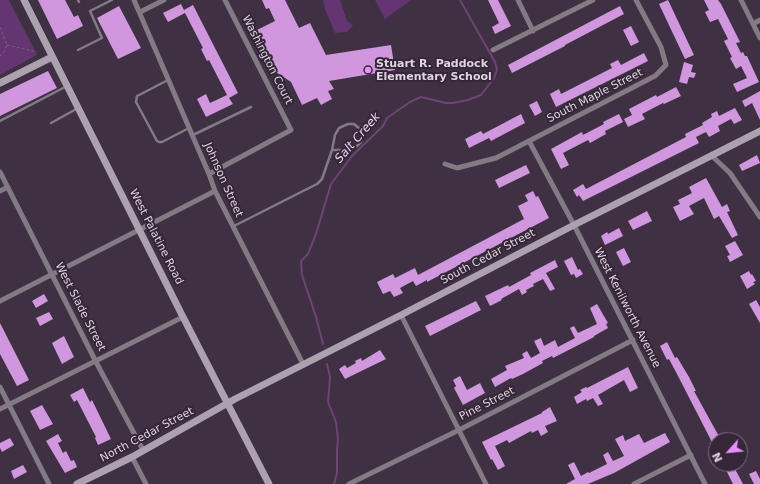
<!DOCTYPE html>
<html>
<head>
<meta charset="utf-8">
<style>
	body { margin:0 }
	#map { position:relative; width:760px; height:484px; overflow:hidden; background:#3f3143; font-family:"DejaVu Sans",sans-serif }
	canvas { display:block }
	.north { position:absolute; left:708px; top:432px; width:40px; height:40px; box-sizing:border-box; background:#352738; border:1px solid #796d7c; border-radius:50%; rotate:243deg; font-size:11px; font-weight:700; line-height:16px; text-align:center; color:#dfd6e1 }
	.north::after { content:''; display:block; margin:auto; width:14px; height:18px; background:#e88eff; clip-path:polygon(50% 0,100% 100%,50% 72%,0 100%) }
</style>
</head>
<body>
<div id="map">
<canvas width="760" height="484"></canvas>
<div class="north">N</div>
</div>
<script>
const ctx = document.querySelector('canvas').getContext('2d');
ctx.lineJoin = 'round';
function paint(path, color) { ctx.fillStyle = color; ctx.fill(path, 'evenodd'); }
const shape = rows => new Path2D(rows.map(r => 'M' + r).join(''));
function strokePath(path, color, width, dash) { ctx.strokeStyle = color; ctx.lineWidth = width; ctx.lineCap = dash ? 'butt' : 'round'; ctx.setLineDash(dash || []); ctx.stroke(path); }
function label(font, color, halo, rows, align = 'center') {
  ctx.font = font + ' "DejaVu Sans",sans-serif'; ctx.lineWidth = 4; ctx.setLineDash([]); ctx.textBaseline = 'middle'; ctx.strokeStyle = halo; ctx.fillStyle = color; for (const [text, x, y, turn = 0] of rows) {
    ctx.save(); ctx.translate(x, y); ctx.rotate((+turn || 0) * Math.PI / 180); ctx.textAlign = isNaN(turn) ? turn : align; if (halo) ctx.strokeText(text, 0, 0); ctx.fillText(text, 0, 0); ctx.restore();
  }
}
paint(shape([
	[0,0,9,0,37,55,0,75],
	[323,0,340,0,347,21,353,25,347,32,335,33,325,9],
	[375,0,411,0,385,19]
]), '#643570');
strokePath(shape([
	[323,344,316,317,302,275,301,261,308,254,316,234,331,184,352,156,383,126,387,118,410,102,421,97,446,103,453,103,468,100,481,95,494,78,497,70,495,62,460,0],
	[327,364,330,377,328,402,336,422,338,439,337,450,337,473,334,484]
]), '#6d4475', 2);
paint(shape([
	[38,0,65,0,74,17,78,15,83,26,57,39],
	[262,0,285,0,299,28,310,23,326,55,391,45,395,70,329,81,334,89,328,91,332,99,321,105,317,98,302,105,291,82,268,67,251,33,275,21,269,8,266,9],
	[488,0,498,0,511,26,495,34,492,27,499,23],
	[668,0,694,55,685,59,659,4],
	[704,0,718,0,721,4,740,42,736,43,741,53,743,52,745,56,747,56,759,82,737,92,733,84,747,78,741,66,736,69,730,58,732,57,724,41,728,39,718,19,710,22,705,12,709,10],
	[181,4,184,10,193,5,238,93,229,98,233,104,206,117,197,99,206,94,210,103,227,95,209,60,207,61,201,49,203,48,185,13,168,22,163,13],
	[119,6,141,48,118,59,97,18],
	[620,6,624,14,565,45,565,46,512,73,508,65],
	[631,26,639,42,631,46,623,30],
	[644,53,648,61,556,107,550,94,559,89,561,94,612,68,610,64,618,60,621,65],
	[684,62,693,65,691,72,696,73,694,78,689,77,687,84,679,82],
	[48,71,57,88,0,116,0,94],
	[676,87,681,96,664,104,663,103,642,114,645,119,628,127,624,119,632,115,629,109,656,95,657,97],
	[760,91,760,120,752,103,745,107,742,101],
	[537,101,542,112,535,116,529,105],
	[735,108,742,120,734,124,731,119,718,126,720,131,709,137,706,132,696,137,699,143,583,201,579,195,577,197,573,190,583,184,586,189,686,137,685,134,703,125,702,123,712,117,711,114,717,111,719,116],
	[521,114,525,123,491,141,489,138,469,148,465,139,481,131,483,134],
	[619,114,623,122,605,131,606,134,590,143,588,140,563,153,569,165,561,169,551,149,582,132,583,135,604,124,603,122],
	[757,155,760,163,742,171,739,165],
	[526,165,530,173,499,188,495,180],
	[706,178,722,207,727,204,730,211,727,212,738,235,732,238,719,216,714,219,704,198,689,206,694,214,680,221,673,207,680,204,678,200,692,193,689,187],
	[533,191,536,197,538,196,549,218,427,282,427,280,416,286,413,281,400,288,403,293,394,297,390,291,383,294,377,282,393,274,395,278,415,268,418,275,524,219,518,206,528,201,525,195],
	[647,211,652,221,633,230,628,221],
	[619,228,623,236,605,245,601,236,607,232,608,234],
	[735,241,743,255,730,262,727,256,730,255,725,246],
	[624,248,631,262,623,266,616,252],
	[572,257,578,270,580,269,583,274,576,278,574,274,571,275,564,261],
	[555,260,558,267,546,273,555,289,550,291,543,279,533,284,534,286,526,290,527,292,522,295,519,289,501,299,502,300,490,306,485,296,508,285,509,287,531,275,530,273],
	[749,271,751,275,752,274,756,281,753,282,755,284,747,289,740,276],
	[44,294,48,301,36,308,32,301],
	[756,300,760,307,760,323,749,304],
	[476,301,481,310,430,336,425,326],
	[597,304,608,323,606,324,608,328,594,336,594,337,553,358,552,356,542,361,543,363,523,374,512,379,511,378,495,387,491,379,507,370,505,366,524,358,522,354,527,351,531,358,540,353,534,341,541,338,544,346,555,340,558,347,575,338,570,328,574,326,578,333,597,324,590,308],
	[49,312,53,319,40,326,36,318],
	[0,323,29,380,17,386,0,354],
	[64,336,74,357,62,364,52,343],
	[667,342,675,358,677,357,689,377,696,391,694,391,721,440,716,440,716,450,677,374,669,359,667,360,660,346],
	[380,350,386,359,345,379,339,369,345,365,347,368,356,363,355,361,361,358,362,361],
	[628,367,638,388,630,392,624,380,598,395,603,404,598,406,593,398,587,401,586,399,577,404,574,397,582,392,580,390,586,387,587,388],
	[460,376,467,390,480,383,485,393,463,405,454,388,456,386,453,380],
	[83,388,90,402,92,400,111,439,98,445,95,438,96,437,77,400,74,402,70,395],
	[42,405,53,424,40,430,30,411],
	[550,407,557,421,545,426,548,432,541,436,538,430,532,433,531,431,509,443,507,440,495,446,505,466,498,470,492,459,491,460,482,442,542,413,542,412],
	[665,433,670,442,614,473,588,484,566,484,575,479,568,465,574,462,581,476,588,472,589,473,607,464,603,455,608,452,613,461,624,456,615,439,623,435,625,441,639,434,644,443],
	[58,434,62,441,58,443,63,453,66,451,71,461,74,460,77,467,65,473,46,441],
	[10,438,14,445,2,452,0,448,0,443],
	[723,464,730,464,734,470,735,469,743,484,733,484],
	[23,465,27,472,14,479,11,471],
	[756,471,760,479,760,484,754,484,749,474]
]), '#d096de');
strokePath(shape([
	[0,27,7,45,4,52,0,56],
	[7,45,37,52]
]), '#726575', 1, [3, 2]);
strokePath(shape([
	[78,0,79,2],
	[78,50,102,38,90,11,112,0],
	[168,80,141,94,137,96,136,102,157,141,159,142,162,142,189,128],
	[0,121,67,86],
	[51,123,78,108],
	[193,135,251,107],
	[234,226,317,184,322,179,332,150,342,150,357,146,361,142,362,136,360,129,354,124,348,124,339,128,335,135,332,150]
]), '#827b84', 2.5);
strokePath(shape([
	[134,0,209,174,215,191,303,364],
	[518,0,533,31],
	[741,0,760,38],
	[140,12,164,0],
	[753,24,760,20],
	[493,50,593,0],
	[529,141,574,225,705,484],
	[712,156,730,173,760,217],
	[445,164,457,168,496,158,655,76,666,65,661,47,636,0],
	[0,172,96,362,143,450],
	[209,174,291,130,225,0],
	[0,191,8,187],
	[0,301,215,191],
	[401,315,486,484],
	[0,387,49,484],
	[0,409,183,317],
	[132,457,146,484],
	[349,484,459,430,633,340],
	[634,484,691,455]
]), '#827b84', 5);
strokePath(shape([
	[24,0,183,317,269,484],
	[0,83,52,57],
	[77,484,132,457,235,399,401,315,574,225,760,131]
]), '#aca1af', 7);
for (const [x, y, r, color] of [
	[368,70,4,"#e88eff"]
]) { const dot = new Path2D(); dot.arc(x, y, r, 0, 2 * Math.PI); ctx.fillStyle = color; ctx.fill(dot); strokePath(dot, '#352738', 1.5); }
label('11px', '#dfd6e1', '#352738', [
	["Washington Court",267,60,63],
	["South Maple Street",595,96,-27],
	["Johnson Street",223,180,66],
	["West Palatine Road",156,237,63],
	["South Cedar Street",488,257,-28],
	["West Slade Street",80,307,63],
	["West Kenilworth Avenue",627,308,63],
	["Pine Street",487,404,-27],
	["North Cedar Street",147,435,-28]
]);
label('bold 11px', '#dfd6e1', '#352738', [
	["Stuart R. Paddock",376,64],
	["Elementary School",376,77]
], 'left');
label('italic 12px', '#eccff4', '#352738', [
	["Salt Creek",358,138,-49]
]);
</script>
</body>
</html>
